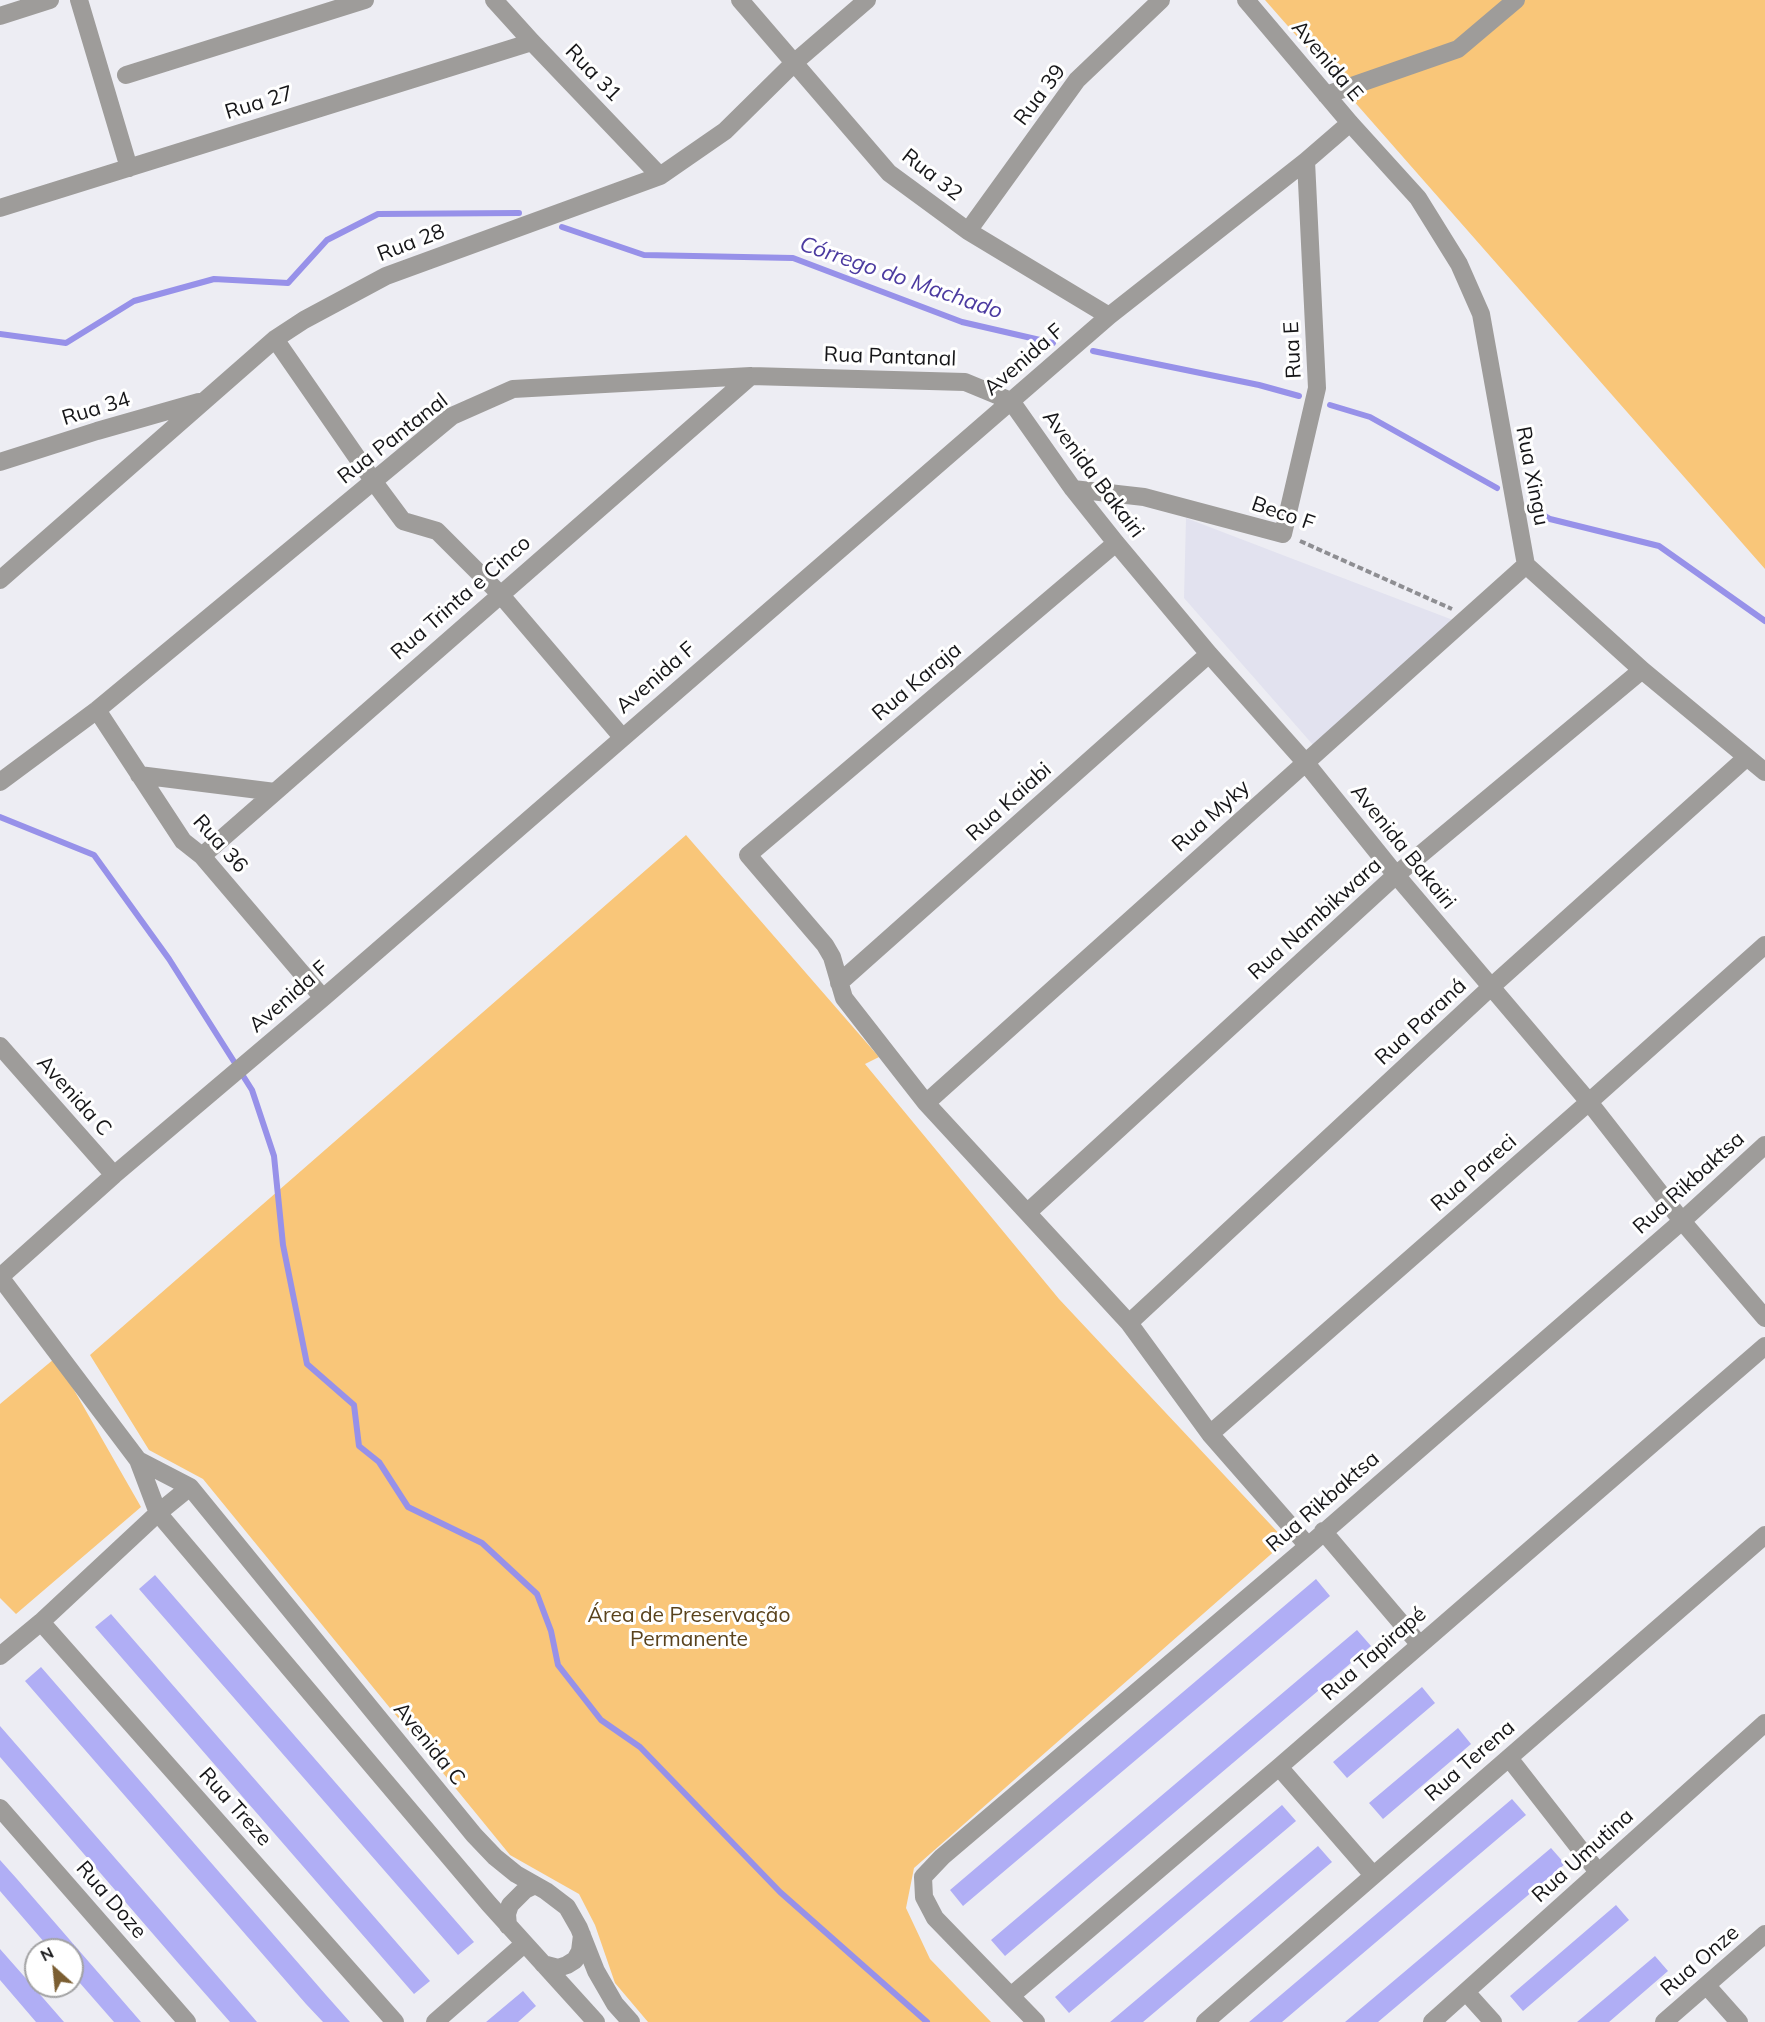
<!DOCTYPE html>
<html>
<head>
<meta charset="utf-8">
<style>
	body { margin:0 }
	#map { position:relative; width:1765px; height:2022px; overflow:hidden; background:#ededf3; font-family:Mulish,sans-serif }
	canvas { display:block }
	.north { position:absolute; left:24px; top:1938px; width:60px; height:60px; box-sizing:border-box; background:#fff; border:2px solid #a2a2a3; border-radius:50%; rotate:333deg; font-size:16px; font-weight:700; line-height:24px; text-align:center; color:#161618 }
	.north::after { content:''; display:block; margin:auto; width:21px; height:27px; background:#7b5e32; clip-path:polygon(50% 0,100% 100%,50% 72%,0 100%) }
</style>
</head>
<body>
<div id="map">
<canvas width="1765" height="2022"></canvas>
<div class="north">N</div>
</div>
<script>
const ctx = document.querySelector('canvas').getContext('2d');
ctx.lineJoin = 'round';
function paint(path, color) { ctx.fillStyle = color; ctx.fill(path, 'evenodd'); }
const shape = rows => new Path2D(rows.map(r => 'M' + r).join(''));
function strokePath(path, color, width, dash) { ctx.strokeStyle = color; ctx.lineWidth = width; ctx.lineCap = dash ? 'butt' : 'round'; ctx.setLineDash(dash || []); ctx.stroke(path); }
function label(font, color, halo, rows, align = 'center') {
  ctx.font = font + ' Mulish,sans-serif'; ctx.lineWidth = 6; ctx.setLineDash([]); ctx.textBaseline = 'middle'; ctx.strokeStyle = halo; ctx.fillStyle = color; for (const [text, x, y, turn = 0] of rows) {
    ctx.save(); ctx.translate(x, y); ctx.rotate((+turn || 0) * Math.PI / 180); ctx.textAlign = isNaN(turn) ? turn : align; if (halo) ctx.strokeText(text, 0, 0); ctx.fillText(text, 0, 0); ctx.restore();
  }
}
paint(shape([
	[1186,518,1293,559,1453,620,1314,746,1184,598]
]), '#e2e2ef');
paint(shape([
	[1265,0,1765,0,1765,569],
	[686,835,879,1057,865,1064,1059,1299,1286,1541,914,1868,906,1908,930,1959,991,2022,648,2022,615,1983,595,1925,579,1894,510,1855,203,1479,149,1450,90,1355],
	[54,1359,66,1376,141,1507,16,1614,0,1598,0,1404]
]), '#f9c679');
strokePath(shape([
	[562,227,644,255,793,258,962,322,1053,343],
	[0,334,66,343,134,301,214,279,288,283,327,240,378,214,519,213],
	[1093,351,1259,385,1299,396],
	[1330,405,1370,417,1497,488],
	[1530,507,1550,519,1659,546,1765,621],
	[0,817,94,855,169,959,252,1090,274,1156,283,1245,307,1364,354,1405,359,1446,379,1462,408,1507,482,1543,537,1594,551,1631,558,1665,601,1720,640,1747,780,1892,927,2022]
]), '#9791e9', 6);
paint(shape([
	[155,1575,474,1942,458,1955,139,1589],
	[1316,1579,1330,1596,963,1906,950,1890],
	[111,1614,430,1981,414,1994,95,1627],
	[1357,1630,1371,1646,1005,1956,991,1940],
	[41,1667,326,1995,350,2022,323,2022,306,2004,25,1681],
	[1422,1687,1435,1703,1347,1778,1333,1762],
	[0,1726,142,1889,257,2022,230,2022,179,1964,0,1757],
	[1458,1728,1471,1744,1383,1819,1369,1803],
	[1512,1799,1526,1815,1508,1830,1282,2022,1249,2022],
	[1282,1805,1296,1821,1069,2013,1055,1997],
	[1318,1846,1332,1862,1175,1995,1143,2022,1110,2022],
	[1551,1848,1565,1864,1378,2022,1345,2022],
	[0,1860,17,1879,141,2022,114,2022,72,1974,72,1950,51,1950,0,1891],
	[1616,1905,1629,1920,1523,2011,1510,1996],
	[0,1949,30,1983,64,2022,36,2022,0,1980],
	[1655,1956,1668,1971,1609,2022,1577,2022],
	[523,1991,536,2006,518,2022,486,2022]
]), '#b0aef5');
strokePath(shape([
	[1300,541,1452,609]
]), '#8e8e92', 4, [6, 3]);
strokePath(shape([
	[79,0,129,168],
	[494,0,532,42,660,176],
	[740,0,889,173,968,231,1109,316],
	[1246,0,1350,123,1418,198,1459,264,1481,314,1526,565,1642,670,1765,772],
	[0,16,50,0],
	[126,75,365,0],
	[1326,95,1458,49,1516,0],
	[0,208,532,42],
	[968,231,1077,80,1161,0],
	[275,339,374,482,403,521,437,531,500,594,622,737],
	[0,462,97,431,199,402],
	[1073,489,1144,497,1283,534,1317,388,1306,161],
	[1116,543,748,855,825,945,832,957,844,998,926,1103,1129,1323,1210,1434,1308,1546],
	[0,580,275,339,304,320,386,276,660,176,725,131,795,62,867,0],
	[97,710,183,841,202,856,323,998],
	[139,775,275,792],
	[0,782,97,710,452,416,513,389,751,376,965,382,1011,401,1073,489,1116,543,1209,654,1305,762,1396,875,1589,1102,1682,1221,1765,1318],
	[202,856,751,376],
	[839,983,1209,654],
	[0,1046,114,1175],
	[926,1103,1526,565],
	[1028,1212,1396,875,1642,670],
	[1129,1323,1491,987,1747,757],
	[1210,1434,1589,1102,1765,945],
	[138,1460,190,1487,474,1835,495,1857,516,1874,546,1891,567,1907,579,1928,596,1971,615,2004,631,2022],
	[1323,1531,1420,1645],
	[41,1622,395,2022],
	[0,1656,41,1622,158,1513,190,1487],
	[1509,1758,1598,1872],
	[1279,1767,1373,1875],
	[0,1808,187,2022],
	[508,1926,507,1914,510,1905,525,1890,535,1885],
	[543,1964,558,1968,567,1965,575,1960,580,1951,582,1935],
	[1707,1986,1739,2022],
	[1466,1992,1493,2022],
	[1012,1995,1279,1767,1765,1346],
	[435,2022,524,1944],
	[596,2022,489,1904,158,1513,138,1460,0,1277,114,1175,323,998,1109,316,1306,161,1350,123],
	[1036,2022,935,1918,924,1897,923,1877,942,1857,1308,1546,1682,1221,1765,1145],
	[1205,2022,1765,1535],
	[1432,2022,1765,1723],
	[1664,2022,1765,1934]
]), '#9e9c9a', 18);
label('21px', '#161618', '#fff', [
	["Avenida E",1327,61,50],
	["Rua 31",593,73,46],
	["Rua 39",1040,95,-53],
	["Rua 27",259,103,-17],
	["Rua 32",932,175,38],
	["Rua 28",411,243,-21],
	["Rua E",1293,350,-93],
	["Rua Pantanal",890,357,2],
	["Avenida F",1024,360,-41],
	["Rua 34",96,409,-17],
	["Rua Pantanal",393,439,-38],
	["Avenida Bakairi",1093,474,53],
	["Rua Xingu",1532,476,79],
	["Beco F",1283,514,19],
	["Rua Trinta e Cinco",461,598,-41],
	["Avenida F",656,678,-41],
	["Rua Karaja",917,682,-40],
	["Rua Kaiabi",1009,802,-42],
	["Rua Myky",1211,816,-42],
	["Rua 36",220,844,48],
	["Avenida Bakairi",1403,847,51],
	["Rua Nambikwara",1315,919,-42],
	["Avenida F",289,997,-41],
	["Rua Paraná",1421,1022,-43],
	["Avenida C",74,1096,48],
	["Rua Pareci",1474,1173,-41],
	["Rua Rikbaktsa",1689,1183,-42],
	["Rua Rikbaktsa",1323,1502,-41],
	["Rua Tapirapé",1374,1654,-41],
	["Avenida C",429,1744,51],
	["Rua Terena",1470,1761,-41],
	["Rua Treze",235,1807,48],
	["Rua Umutina",1583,1856,-42],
	["Rua Doze",111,1900,49],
	["Rua Onze",1700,1961,-41]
]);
label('21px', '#59421c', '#fff', [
	["Área de Preservação",689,1616],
	["Permanente",689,1640]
]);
label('italic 22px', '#4c3ba0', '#fff', [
	["Córrego do Machado",901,278,19]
]);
</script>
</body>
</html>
